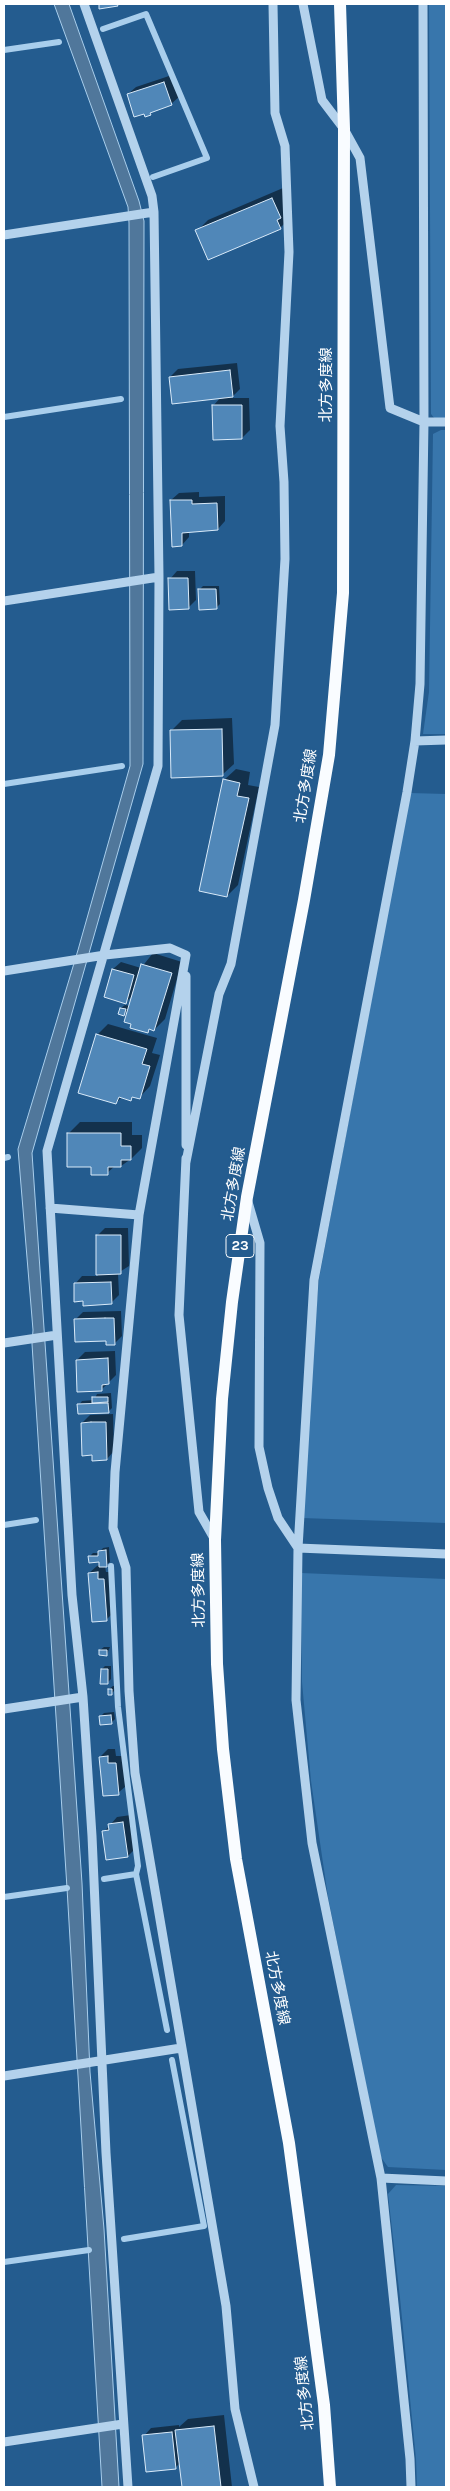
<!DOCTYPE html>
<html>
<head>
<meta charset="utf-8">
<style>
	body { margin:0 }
	#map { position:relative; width:450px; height:2491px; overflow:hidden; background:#245c8f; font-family:Karla,sans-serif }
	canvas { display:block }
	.frame { position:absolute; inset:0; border:5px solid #fff; pointer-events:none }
</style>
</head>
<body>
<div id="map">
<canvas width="450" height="2491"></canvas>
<div class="frame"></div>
</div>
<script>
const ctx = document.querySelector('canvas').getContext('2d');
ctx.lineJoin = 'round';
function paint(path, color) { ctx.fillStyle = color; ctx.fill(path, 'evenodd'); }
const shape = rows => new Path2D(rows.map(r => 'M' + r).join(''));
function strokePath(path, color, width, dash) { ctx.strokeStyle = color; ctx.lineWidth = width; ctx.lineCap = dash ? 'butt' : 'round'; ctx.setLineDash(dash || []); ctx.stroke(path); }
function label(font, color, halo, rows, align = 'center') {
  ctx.font = font + ' Karla,"Noto Sans JP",sans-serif'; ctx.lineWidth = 4; ctx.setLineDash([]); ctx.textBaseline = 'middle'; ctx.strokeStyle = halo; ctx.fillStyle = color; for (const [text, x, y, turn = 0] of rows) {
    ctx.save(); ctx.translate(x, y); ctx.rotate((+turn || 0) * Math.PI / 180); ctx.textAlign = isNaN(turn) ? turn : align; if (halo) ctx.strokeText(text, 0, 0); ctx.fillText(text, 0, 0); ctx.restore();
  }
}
paint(shape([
	[429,4,446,4,446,419,435,419,431,414],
	[441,430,446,430,446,734,423,734,429,692,433,434],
	[410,793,446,794,446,1523,302,1518,309,1385,319,1279],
	[301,1573,446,1579,446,2170,388,2167,380,2156,328,1897,311,1781,302,1682],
	[396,2185,446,2186,446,2487,417,2487,416,2459,400,2298,388,2194]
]), '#3876ac');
const water = shape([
	[54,4,69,4,139,201,144,221,143,764,32,1153,82,1883,90,2072,104,2229,119,2487,102,2487,67,1888,32,1344,33,1330,18,1149,78,950,130,766,129,223,128,207,54,4]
]);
paint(water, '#50779b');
strokePath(water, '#a9ceec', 1);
paint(shape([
	[172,75,179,97,171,104,154,110,150,114,145,113,128,94,136,87],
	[283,188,291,217,280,228,197,231,208,220],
	[237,363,240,389,231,398,249,398,250,430,242,438,213,406,221,397,170,377,178,369],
	[199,492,199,497,225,496,225,521,218,529,189,531,189,537,182,545,171,500,179,493],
	[177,571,195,571,196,600,188,608,170,579],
	[203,586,219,586,220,604,216,608,199,590],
	[232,718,234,764,222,775,171,731,182,720],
	[236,769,250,772,248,785,259,787,238,885,227,896,224,780],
	[153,953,182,962,165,1019,154,1030,151,1029,147,1032,129,1009,124,1014,121,1008,125,1005,130,1006,133,995,126,1002,113,969,121,962,141,968],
	[108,1024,157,1038,152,1053,160,1055,150,1086,139,1098,134,1096,131,1099,122,1097,116,1103,97,1035],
	[80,1122,132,1122,132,1135,142,1135,142,1148,131,1159,121,1166,115,1166,107,1173,92,1166,69,1133],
	[105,1228,128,1228,129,1266,118,1273,119,1295,111,1303,84,1300,75,1284,82,1276,98,1276,97,1236],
	[121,1311,122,1336,114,1344,75,1320,83,1312],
	[115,1351,116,1375,101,1390,77,1360,85,1352],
	[111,1393,112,1408,108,1412,79,1405,82,1401,94,1400,97,1394],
	[113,1414,114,1451,107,1459,82,1423,90,1415],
	[109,1547,110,1562,105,1566,106,1572,111,1572,114,1612,106,1620,89,1573,97,1566,100,1565,100,1561,89,1557,93,1553,99,1553,103,1548],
	[104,1647,110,1647,107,1654,100,1650],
	[105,1666,111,1666,111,1679,107,1683,102,1669],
	[113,1686,115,1686,115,1690,111,1694,109,1689],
	[114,1712,115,1719,111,1723,100,1717,104,1713],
	[108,1749,115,1749,116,1756,123,1756,126,1786,118,1793,100,1757],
	[131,1815,136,1848,128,1856,104,1832,117,1817],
	[224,2415,232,2487,183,2487,180,2463,175,2468,144,2436,151,2428,179,2425,179,2427,188,2419]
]), '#0007');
strokePath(shape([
	[103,29,146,14,207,158,153,177],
	[4,50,59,42],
	[4,417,121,399],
	[4,784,122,766],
	[4,1158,8,1157],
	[4,1525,36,1520],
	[136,1874,167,2030],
	[104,1879,136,1874,138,1866,118,1707,111,1566],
	[4,1897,67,1888],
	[124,2239,204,2226,172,2060],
	[4,2262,89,2250]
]), '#a9ceec', 6);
const building = shape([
	[99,4,117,4,118,6,99,9,99,4],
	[164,82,172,105,150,113,151,115,145,117,144,114,134,117,127,94,164,82],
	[272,198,281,218,277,220,281,229,208,260,195,230,272,198],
	[230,370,233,397,172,404,169,377,230,370],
	[212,405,242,405,242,439,213,440,212,405],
	[170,500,192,500,192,504,217,503,218,530,182,533,182,546,172,547,170,500],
	[168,578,188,578,189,609,169,610,168,578],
	[198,589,216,589,217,609,199,610,198,589],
	[222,729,223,776,171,778,170,730,222,729],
	[223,779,240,783,237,796,249,798,227,897,199,891,223,779],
	[141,964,172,973,154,1031,149,1029,148,1033,130,1028,131,1024,124,1022,141,964],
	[112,969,134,975,126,1004,104,997,112,969],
	[120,1008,126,1009,124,1016,118,1014,120,1008],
	[96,1034,147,1049,142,1064,150,1066,140,1099,132,1097,131,1101,119,1097,116,1104,78,1093,96,1034],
	[67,1133,121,1133,121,1146,131,1146,131,1160,121,1160,121,1167,108,1167,108,1175,91,1175,91,1167,67,1167,67,1133],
	[96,1235,121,1235,121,1274,96,1275,96,1235],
	[111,1282,112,1304,83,1306,83,1301,74,1302,74,1283,111,1282],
	[105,1318,114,1318,115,1345,106,1345,106,1341,75,1342,74,1319,105,1318],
	[108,1358,109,1384,102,1385,102,1391,77,1392,76,1360,108,1358],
	[92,1397,108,1397,108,1402,92,1403,92,1397],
	[108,1403,109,1413,78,1414,77,1404,108,1403],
	[91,1422,106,1422,107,1460,92,1461,92,1455,82,1456,81,1423,91,1422],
	[106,1550,107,1567,99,1567,99,1562,89,1563,88,1556,98,1556,98,1551,106,1550],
	[98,1572,98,1579,104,1579,107,1621,92,1622,88,1573,98,1572],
	[99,1650,107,1650,107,1656,99,1655,99,1650],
	[101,1669,108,1669,108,1684,100,1684,101,1669],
	[108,1689,112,1689,112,1695,108,1695,108,1689],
	[111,1715,112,1724,100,1725,99,1716,111,1715],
	[108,1756,108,1763,116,1763,119,1795,103,1796,99,1757,108,1756],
	[123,1822,128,1857,106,1860,102,1831,109,1830,108,1824,123,1822],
	[214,2426,221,2487,182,2487,175,2430,214,2426],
	[172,2432,176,2469,146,2472,142,2435,172,2432]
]);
paint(building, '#5087b8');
strokePath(building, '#d9eaf9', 1);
strokePath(shape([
	[84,4,152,196,154,212,159,577,158,766,47,1151,72,1595,83,1697,92,1836,106,2153,128,2487],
	[303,4,322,100,344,129,360,158,390,408,424,422,446,422],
	[4,235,154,212],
	[4,601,159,577],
	[415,741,446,740],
	[4,971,105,955,170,948,186,955,139,1215,115,1472,113,1528,126,1568,129,1691,135,1773,226,2306,235,2409,254,2487],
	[186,1145,186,976],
	[186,1158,179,1315,199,1512,215,1540],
	[186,1162,219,994,231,964,275,725,285,559,284,482,280,426,289,252,285,146,275,113,273,4],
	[248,1202,260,1243,259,1447,268,1488,278,1518,298,1548,446,1554],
	[50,1208,139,1215],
	[4,1343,57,1335],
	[4,1709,83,1697],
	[4,2076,181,2048],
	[381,2178,446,2181],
	[4,2442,123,2424],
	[411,2487,410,2459,381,2178,312,1843,296,1700,298,1548,314,1280,407,792,415,741,420,684,424,422,423,4]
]), '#b4d2ec', 9);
strokePath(shape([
	[330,2487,324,2405,289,2143,236,1859,223,1749,217,1664,215,1540,222,1399,232,1302,247,1197,304,900,329,755,343,593,344,129,340,4]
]), '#f9fcff', 12);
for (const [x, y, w] of [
	[240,1246,28]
]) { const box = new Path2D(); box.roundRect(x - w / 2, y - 11.5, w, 23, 4); ctx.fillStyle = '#245c8f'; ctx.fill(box); strokePath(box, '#fff', 1); }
label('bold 14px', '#fff', null, [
	["23",240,1246]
]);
label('15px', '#fff', '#245c8f', [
	["北方多度線",327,385,-90],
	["北方多度線",306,786,-81],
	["北方多度線",234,1184,-80],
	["北方多度線",199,1590,-91],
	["北方多度線",277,1988,79],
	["北方多度線",305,2393,-96]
]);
</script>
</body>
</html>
